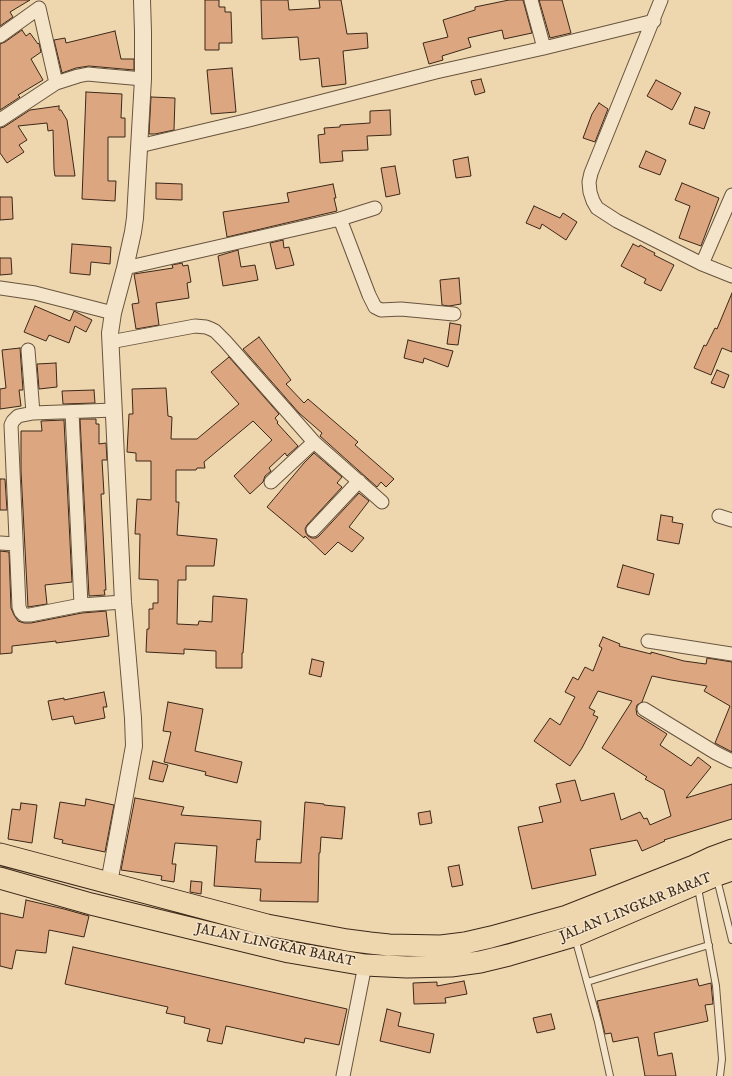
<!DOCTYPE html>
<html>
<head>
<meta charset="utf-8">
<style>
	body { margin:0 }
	canvas { display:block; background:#eed6ae }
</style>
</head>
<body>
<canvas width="732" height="1076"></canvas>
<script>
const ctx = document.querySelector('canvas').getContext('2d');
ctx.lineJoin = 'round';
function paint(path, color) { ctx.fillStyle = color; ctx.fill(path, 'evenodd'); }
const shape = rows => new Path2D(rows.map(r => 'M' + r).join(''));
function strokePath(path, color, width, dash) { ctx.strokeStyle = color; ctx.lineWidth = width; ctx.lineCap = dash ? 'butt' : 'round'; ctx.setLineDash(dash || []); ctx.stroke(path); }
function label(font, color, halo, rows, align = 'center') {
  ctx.font = font + ' "IM FELL DW Pica",serif'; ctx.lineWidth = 3; ctx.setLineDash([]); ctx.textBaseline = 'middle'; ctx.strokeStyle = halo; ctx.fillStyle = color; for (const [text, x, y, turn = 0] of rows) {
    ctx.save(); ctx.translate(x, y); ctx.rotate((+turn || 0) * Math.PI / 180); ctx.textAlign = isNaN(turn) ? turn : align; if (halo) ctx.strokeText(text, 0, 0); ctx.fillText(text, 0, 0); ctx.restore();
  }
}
const building = shape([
	[0,0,30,0,10,12,13,17,0,26,0,0],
	[205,0,219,0,219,7,225,7,225,12,231,12,232,43,219,43,219,50,205,50,205,0],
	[261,0,288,0,289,10,320,8,319,0,341,0,347,34,367,33,368,48,343,51,346,84,322,87,319,58,300,60,298,37,262,39,261,0],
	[509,0,523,0,532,33,504,39,502,30,468,38,471,47,442,56,443,60,429,64,423,43,448,37,443,20,475,10,475,7,509,0],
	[539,0,562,0,571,33,550,38,539,0],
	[22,30,26,36,30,33,38,44,39,43,41,52,31,59,43,80,18,95,20,97,0,110,0,44,5,42,22,30],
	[115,31,121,59,134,59,134,70,89,66,76,68,62,73,54,40,65,38,66,43,115,31],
	[232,68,236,112,211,114,207,70,232,68],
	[481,79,485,92,475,95,471,81,481,79],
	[656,80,681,93,672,110,647,96,656,80],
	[86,92,122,94,121,118,125,118,125,137,108,137,108,181,116,181,115,201,82,199,86,92],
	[151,97,175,98,174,130,155,134,149,134,151,97],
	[599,103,608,109,595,142,583,138,592,114,599,103],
	[59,106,59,110,61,110,67,120,75,176,55,176,54,169,53,130,48,131,47,123,18,126,27,140,19,145,24,152,7,163,0,153,0,128,4,127,30,110,59,106],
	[695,107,710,112,704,129,689,124,695,107],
	[390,110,391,135,367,136,368,150,342,151,343,161,320,163,318,135,325,134,324,128,340,127,340,125,370,123,370,111,390,110],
	[646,151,666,160,660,175,639,167,646,151],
	[468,157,471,176,456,178,453,160,468,157],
	[395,166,400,194,386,197,381,168,395,166],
	[156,183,182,184,182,200,156,199,156,183],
	[682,183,719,198,701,246,679,238,690,206,675,200,682,183],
	[333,184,336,198,334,198,337,211,227,237,223,212,289,202,287,193,333,184],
	[0,197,12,197,13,219,0,220,0,197],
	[534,206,560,218,563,213,577,222,566,240,542,224,540,229,526,223,534,206],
	[283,240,284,248,289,247,294,265,276,269,270,243,283,240],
	[72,244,111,247,110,264,91,262,90,275,70,273,72,244],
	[633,244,639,247,640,245,647,249,655,253,654,255,674,265,661,291,644,283,646,279,621,266,633,244],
	[238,250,241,267,255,265,258,280,223,286,218,256,238,250],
	[0,258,11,258,12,274,0,275,0,258],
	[182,263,183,266,188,265,191,282,187,283,189,298,156,303,159,325,136,329,132,304,139,303,134,274,173,268,172,265,182,263],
	[459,278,461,304,449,306,442,305,440,280,459,278],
	[732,293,732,352,722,348,711,375,694,368,704,345,706,346,715,328,717,329,732,293],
	[35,306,70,321,74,311,92,320,86,332,75,326,69,343,49,335,46,341,24,332,35,306],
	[450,323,461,325,458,345,447,344,450,323],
	[259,337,291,380,286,384,304,403,308,399,358,442,355,445,394,479,386,487,381,482,377,487,320,436,322,433,299,413,243,349,259,337],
	[408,340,453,351,448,367,424,358,423,363,404,358,408,340],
	[20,348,23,390,19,390,21,406,0,409,0,389,6,388,2,350,20,348],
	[229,357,279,414,275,418,278,422,277,423,298,446,287,456,285,453,269,468,271,471,265,476,263,482,250,494,234,476,272,440,253,421,204,462,205,468,197,468,196,470,176,470,176,502,179,502,177,535,217,539,214,566,186,566,186,580,178,580,177,624,198,625,199,621,212,622,213,596,247,599,243,653,242,653,242,668,216,668,216,651,184,649,184,654,146,652,147,629,149,629,149,609,153,609,153,603,158,603,158,580,139,579,140,534,135,534,137,499,151,500,151,461,136,461,136,453,127,452,129,414,133,414,132,389,166,388,168,416,172,417,171,439,197,439,239,404,211,372,229,357],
	[56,363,57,387,39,389,37,364,56,363],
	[717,370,729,375,724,388,711,383,717,370],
	[94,390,95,403,63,404,62,391,94,390],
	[80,419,96,419,96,424,99,424,99,444,106,443,107,460,102,460,104,494,101,494,106,590,104,590,105,595,89,596,80,419],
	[64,420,72,582,45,585,47,604,28,607,21,471,21,431,42,431,41,421,64,420],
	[314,453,342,477,337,483,342,487,307,525,305,529,306,533,308,536,312,538,316,538,319,536,359,493,369,501,349,527,364,538,352,552,338,542,325,555,305,536,304,538,267,507,304,463,314,453],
	[0,479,5,479,7,510,0,510,0,479],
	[661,515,673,517,672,522,683,524,679,544,657,540,661,515],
	[0,551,9,552,11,608,14,615,18,621,24,623,31,623,82,613,106,611,109,636,56,643,56,641,12,646,12,653,0,654,0,551],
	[623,565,654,574,649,595,617,587,623,565],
	[603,637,620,644,619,646,651,654,651,652,684,661,706,664,707,658,732,662,732,752,715,743,730,706,704,691,707,686,671,680,652,676,642,702,637,705,636,709,637,715,667,734,660,745,691,766,698,757,711,767,686,798,732,784,732,819,664,840,665,841,642,851,637,840,590,849,596,875,532,889,518,827,543,822,539,807,561,802,556,784,575,780,581,801,614,793,621,820,640,812,644,819,647,818,650,825,671,816,664,790,645,779,647,777,602,748,632,701,598,691,589,708,595,711,593,715,598,717,582,748,570,766,534,741,550,718,560,725,575,697,565,692,573,677,578,680,585,667,593,671,602,648,599,646,603,637],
	[312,659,324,662,321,677,309,674,312,659],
	[104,692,107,707,103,707,105,718,75,724,73,716,52,720,48,701,64,698,64,700,104,692],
	[168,702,203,709,195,751,242,762,237,783,205,775,206,772,164,762,171,732,163,731,168,702],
	[153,761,168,765,163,782,149,779,153,761],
	[135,798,184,807,181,815,261,821,260,840,257,839,255,862,301,863,305,802,324,804,324,805,345,807,342,839,321,837,320,853,319,853,318,902,260,901,261,889,214,886,217,846,175,843,172,864,176,864,174,882,161,880,162,876,121,870,135,798],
	[86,799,114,805,105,852,62,843,63,840,54,838,60,802,85,806,86,799],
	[21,803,37,805,32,843,8,839,12,809,20,810,21,803],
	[430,811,432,823,420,825,418,813,430,811],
	[459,865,463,885,452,887,448,867,459,865],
	[191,881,202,882,201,894,190,892,191,881],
	[26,900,64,909,89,916,84,937,49,930,46,953,16,950,12,969,0,966,0,913,23,918,26,900],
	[73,947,347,1009,339,1045,305,1038,304,1043,226,1026,222,1044,207,1041,210,1029,184,1023,185,1017,166,1013,168,1007,65,984,73,947],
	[697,979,699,986,711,983,713,1004,705,1005,708,1021,654,1033,658,1056,672,1053,676,1076,645,1076,638,1037,613,1042,611,1033,605,1034,597,1001,697,979],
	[464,981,467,994,445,998,446,1003,414,1004,413,983,437,982,437,986,464,981],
	[387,1009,401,1013,398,1026,434,1034,430,1053,380,1041,387,1009],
	[551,1014,555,1029,537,1033,533,1018,551,1014]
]);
paint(building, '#dca681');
strokePath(building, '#3c2818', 1);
const service = shape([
	[717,879,732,940],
	[698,888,716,986,722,1059,720,1076],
	[575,938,598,1022,610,1076],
	[587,982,709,945]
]);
const minor = shape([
	[531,0,544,48],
	[661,0,591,173,589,182,590,192,593,201,597,208,617,221,702,264,732,276],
	[0,36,39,8,56,83],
	[0,120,56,83,78,76,88,74,98,75,143,79],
	[139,146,249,120,436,72,544,48,654,21],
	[340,219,369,295,375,307,381,310,401,309,454,314],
	[702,264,732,195],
	[125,268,340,219,375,208],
	[0,288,35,293,113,313],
	[110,342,195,326,206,327,211,329,215,331,225,341,314,442,382,502],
	[28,350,33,413],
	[114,410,33,413,18,416,13,421,11,425,19,607,21,612,24,615,30,615,81,605,123,602],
	[72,412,81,605],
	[271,482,314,442],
	[719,516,732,520],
	[313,530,359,481],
	[0,543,16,544],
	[648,641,732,654],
	[644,709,716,753,732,761],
	[343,1076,365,965]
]);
const tertiary = shape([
	[109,883,134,746,133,718,123,602,110,333,113,313,125,268,133,232,135,218,143,79,143,32,142,0]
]);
const trunk = shape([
	[0,854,267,925,347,940,370,943,389,945,441,946,465,943,491,937,567,916,694,866,713,857,732,850],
	[0,878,91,904,289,952,365,965,407,967,451,966,480,962,509,955,574,936,717,875,732,870]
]);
strokePath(service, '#68543e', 8);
strokePath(minor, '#68543e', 15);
strokePath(tertiary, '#68543e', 18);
strokePath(trunk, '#3c2818', 23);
strokePath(service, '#f4e4ca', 6);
strokePath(minor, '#f4e4ca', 13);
strokePath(tertiary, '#f4e4ca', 16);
strokePath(trunk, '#eed6ae', 21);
label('14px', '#3c2818', '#f4e4ca', [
	["JALAN LINGKAR BARAT",636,908,-22],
	["JALAN LINGKAR BARAT",275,946,12]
]);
</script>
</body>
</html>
